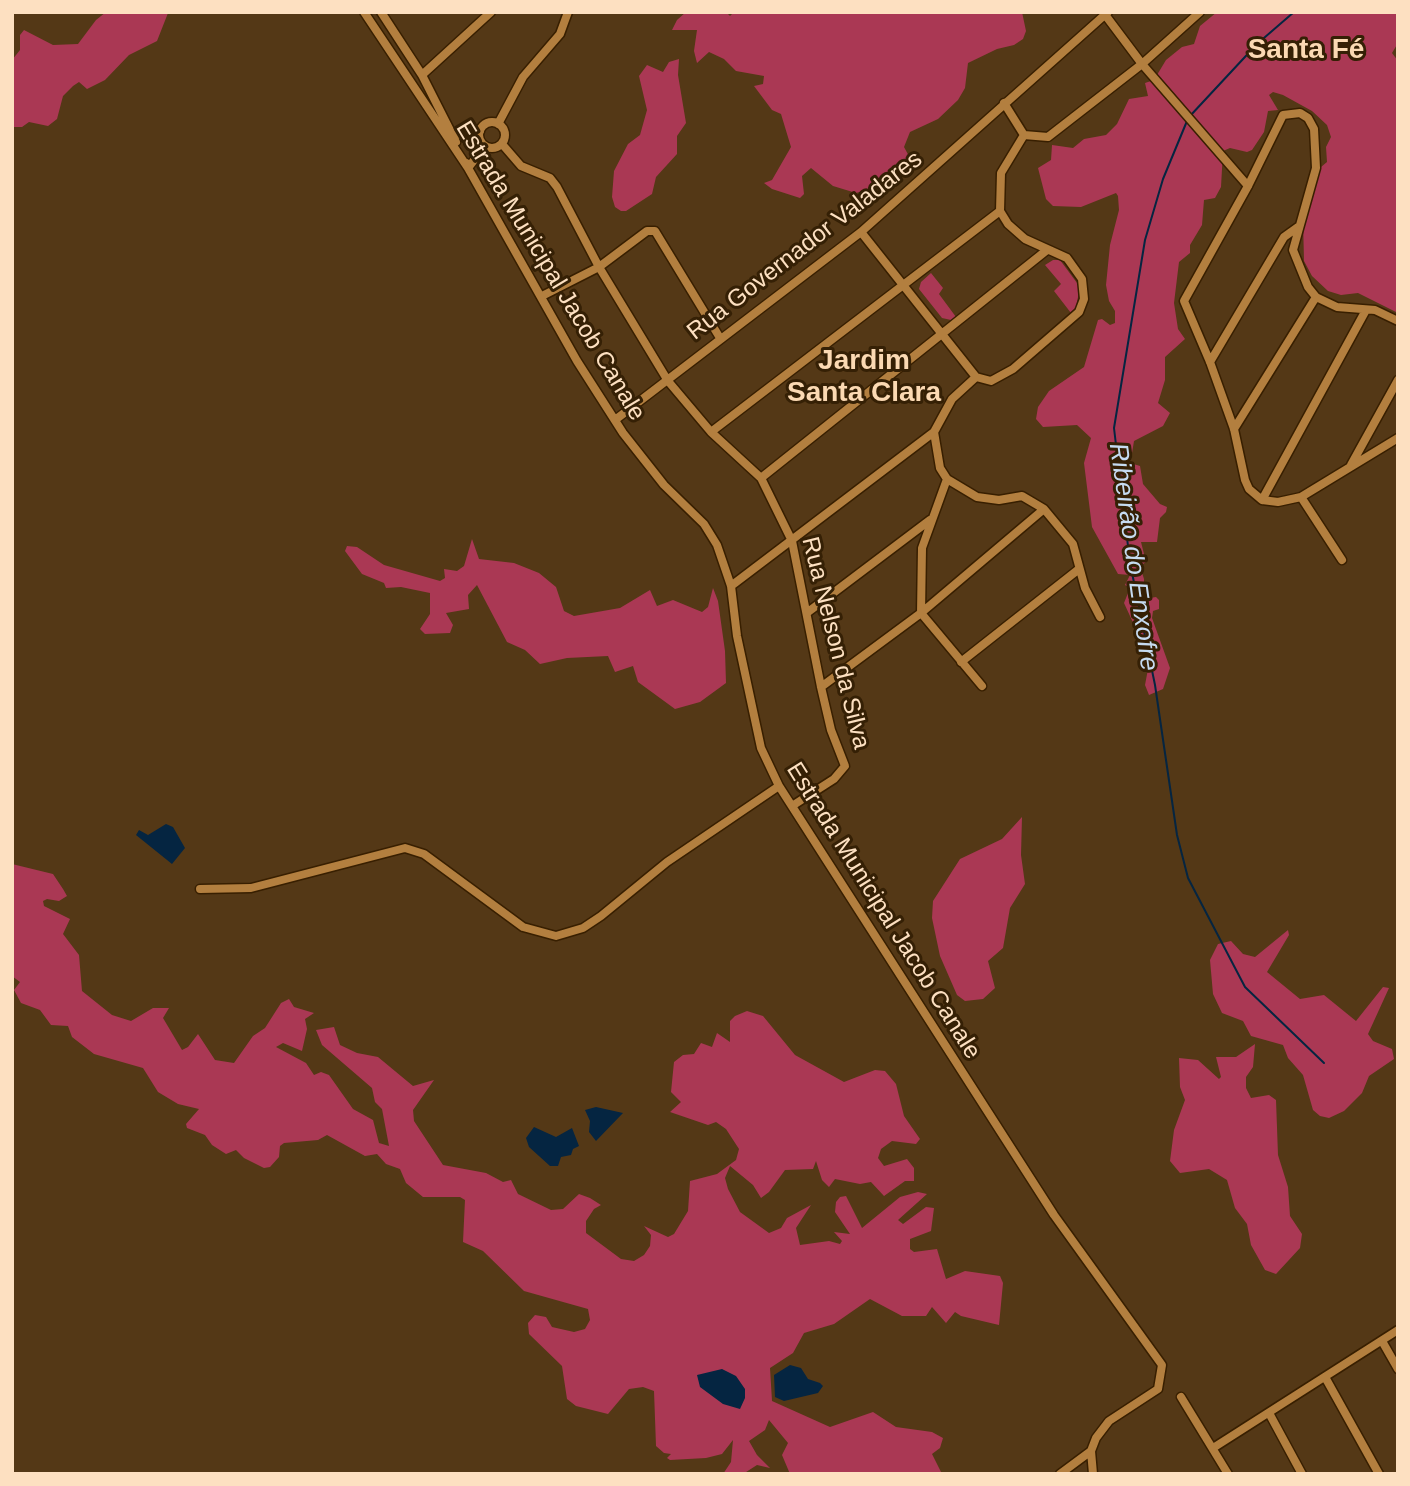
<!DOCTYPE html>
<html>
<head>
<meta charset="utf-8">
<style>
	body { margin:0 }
	#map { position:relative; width:1410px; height:1486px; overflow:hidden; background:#543816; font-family:Helvetica,sans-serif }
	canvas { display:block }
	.frame { position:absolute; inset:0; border:14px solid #fde0c1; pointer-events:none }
</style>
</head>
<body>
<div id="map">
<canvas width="1410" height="1486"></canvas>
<div class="frame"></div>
</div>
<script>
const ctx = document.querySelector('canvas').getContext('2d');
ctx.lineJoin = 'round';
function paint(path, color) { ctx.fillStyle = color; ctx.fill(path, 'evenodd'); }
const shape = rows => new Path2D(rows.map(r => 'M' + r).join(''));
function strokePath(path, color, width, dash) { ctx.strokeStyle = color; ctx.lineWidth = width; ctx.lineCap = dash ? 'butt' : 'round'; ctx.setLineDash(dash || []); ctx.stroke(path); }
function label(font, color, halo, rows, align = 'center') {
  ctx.font = font + ' Helvetica,sans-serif'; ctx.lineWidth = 6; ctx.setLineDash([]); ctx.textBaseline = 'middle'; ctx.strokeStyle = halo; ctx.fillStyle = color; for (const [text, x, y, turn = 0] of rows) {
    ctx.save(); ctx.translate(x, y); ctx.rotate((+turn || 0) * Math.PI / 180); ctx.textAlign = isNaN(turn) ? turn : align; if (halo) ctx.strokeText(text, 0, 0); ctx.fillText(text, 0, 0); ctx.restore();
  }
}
paint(shape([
	[106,12,168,13,157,41,129,55,105,80,87,89,79,82,73,86,63,96,57,119,48,126,29,122,22,127,12,127,12,60,20,50,20,35,24,30,53,45,78,44,96,20],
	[686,12,726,12,730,16,734,12,1022,12,1026,31,1023,39,1014,45,997,49,968,63,965,88,958,100,938,119,910,132,904,147,910,158,900,170,883,178,870,189,856,193,833,186,811,168,802,176,804,194,800,198,772,189,764,183,772,180,791,147,781,114,772,110,754,86,763,84,764,76,736,71,724,59,709,52,697,63,694,51,697,30,672,30,677,20],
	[1217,12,1398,12,1398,43,1392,53,1398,61,1398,313,1358,293,1341,295,1328,291,1312,276,1304,261,1303,220,1315,172,1327,162,1326,147,1331,137,1327,125,1312,111,1283,95,1273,92,1269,95,1278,110,1268,111,1264,132,1252,150,1247,152,1230,148,1223,151,1221,187,1215,198,1204,200,1202,225,1190,245,1190,253,1179,262,1174,303,1178,329,1185,339,1165,357,1165,380,1158,403,1170,413,1163,426,1134,441,1132,453,1118,455,1114,460,1117,473,1130,463,1140,466,1143,484,1160,504,1167,507,1166,512,1160,518,1157,542,1141,542,1146,562,1140,566,1144,579,1144,599,1156,597,1159,600,1159,609,1153,611,1152,618,1170,668,1163,689,1149,695,1145,685,1151,653,1141,640,1124,603,1130,588,1125,585,1130,575,1118,574,1092,527,1084,463,1091,438,1077,425,1043,427,1036,419,1038,407,1049,391,1084,367,1098,320,1102,319,1110,325,1115,323,1115,311,1109,301,1106,285,1110,245,1119,210,1118,196,1116,193,1081,207,1053,206,1046,199,1038,168,1051,160,1052,145,1073,148,1084,139,1106,135,1117,124,1129,99,1148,96,1145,83,1154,80,1166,60,1182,47,1194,44,1200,26],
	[679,59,678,75,686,123,677,136,677,154,656,177,652,194,626,211,621,211,615,207,612,197,614,171,628,144,640,135,647,110,639,76,647,65,663,72,669,62],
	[1053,260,1060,260,1080,287,1076,307,1071,313,1054,291,1061,284,1045,265],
	[931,273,943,288,939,294,956,317,951,320,942,318,919,289,921,282],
	[472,539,479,559,514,563,539,573,556,587,564,611,574,616,620,608,650,590,657,606,673,600,702,612,708,607,713,588,718,601,725,651,726,683,700,702,675,709,638,682,633,666,615,672,608,656,567,658,540,664,525,650,507,642,477,585,468,595,469,609,446,613,453,625,450,633,425,634,420,629,430,614,430,593,401,587,386,588,384,583,362,574,345,551,347,546,357,547,384,565,440,581,445,578,444,569,457,571,464,566],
	[1022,817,1021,855,1025,884,1010,908,1003,948,988,961,995,988,983,999,965,1001,957,995,940,956,932,918,933,901,960,859,1002,839],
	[12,864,53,874,63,889,67,896,59,901,47,899,43,901,44,906,70,919,63,934,79,955,82,991,112,1015,131,1021,153,1008,169,1008,163,1018,182,1050,188,1047,198,1034,215,1060,234,1063,253,1036,265,1028,281,1003,289,999,294,1007,314,1013,305,1019,307,1029,302,1051,283,1043,276,1047,306,1063,314,1075,321,1072,329,1075,353,1109,373,1120,379,1143,389,1146,382,1109,375,1102,372,1088,322,1045,316,1030,334,1027,340,1045,357,1053,378,1057,413,1086,434,1080,413,1110,414,1121,443,1165,486,1173,503,1182,511,1180,518,1194,551,1210,563,1209,579,1194,590,1198,601,1205,594,1209,586,1221,586,1233,621,1259,634,1261,644,1255,650,1246,651,1235,644,1226,668,1237,674,1234,688,1211,690,1181,717,1174,736,1160,739,1149,726,1129,716,1122,708,1125,670,1112,681,1102,671,1092,674,1062,683,1055,694,1054,701,1043,712,1047,717,1033,730,1042,730,1021,735,1016,747,1011,763,1016,795,1055,844,1082,875,1070,885,1071,896,1084,904,1116,920,1139,916,1144,892,1141,881,1149,878,1158,884,1166,907,1159,914,1168,914,1181,905,1181,884,1196,871,1182,860,1184,835,1179,829,1187,822,1180,816,1161,813,1169,785,1170,769,1192,761,1198,753,1185,730,1166,725,1178,728,1189,740,1212,769,1233,781,1228,787,1218,811,1205,796,1228,800,1245,829,1241,840,1244,842,1241,834,1232,850,1234,835,1212,836,1202,840,1197,846,1196,862,1228,900,1197,918,1192,927,1194,898,1220,903,1224,926,1207,934,1208,931,1231,910,1239,910,1249,914,1252,937,1249,946,1279,965,1271,1000,1276,1003,1283,999,1325,961,1316,955,1312,946,1323,932,1307,926,1316,902,1316,870,1299,834,1324,804,1333,793,1353,770,1368,772,1401,830,1427,873,1412,896,1427,932,1432,943,1438,940,1448,932,1454,942,1474,790,1474,782,1455,788,1443,769,1420,765,1430,749,1441,757,1455,770,1468,757,1465,743,1474,723,1474,731,1462,733,1440,722,1454,706,1458,670,1460,667,1458,671,1454,664,1453,656,1446,654,1391,643,1387,629,1389,608,1414,576,1406,567,1399,562,1366,529,1334,528,1323,535,1315,546,1317,552,1327,574,1332,585,1329,590,1320,588,1309,524,1291,483,1251,463,1242,465,1200,460,1197,423,1197,406,1183,400,1169,386,1164,377,1154,365,1156,327,1135,318,1140,284,1143,280,1146,279,1157,270,1167,264,1168,244,1158,236,1150,226,1154,212,1145,205,1135,187,1128,186,1124,199,1109,178,1104,158,1092,143,1068,94,1054,72,1037,68,1026,51,1025,40,1010,21,1003,14,990,20,982,12,976],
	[1288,930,1289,935,1267,972,1300,999,1324,995,1356,1021,1383,987,1389,988,1368,1034,1373,1041,1392,1049,1394,1059,1369,1076,1362,1093,1344,1111,1329,1118,1320,1116,1313,1110,1303,1075,1288,1058,1283,1045,1251,1036,1243,1021,1222,1013,1213,994,1210,960,1218,944,1231,941,1243,954,1255,957],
	[1255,1044,1253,1067,1246,1077,1246,1088,1251,1098,1269,1095,1276,1100,1278,1155,1288,1187,1290,1216,1302,1234,1300,1248,1276,1274,1265,1270,1251,1245,1247,1224,1235,1208,1227,1180,1209,1169,1180,1173,1170,1161,1174,1130,1185,1100,1180,1087,1179,1058,1198,1060,1219,1079,1221,1077,1216,1057,1236,1057]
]), '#aa3854');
paint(shape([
	[166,824,173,827,185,848,172,864,136,835,139,830,148,835],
	[596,1107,623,1113,596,1141,589,1132,590,1121,585,1110],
	[534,1127,556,1137,572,1128,579,1146,573,1149,571,1155,561,1157,558,1166,550,1166,529,1147,526,1138],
	[790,1365,801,1368,808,1379,820,1383,823,1386,818,1393,784,1401,775,1397,774,1375],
	[722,1369,736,1376,745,1389,745,1398,740,1409,723,1404,700,1387,697,1375]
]), '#052541');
strokePath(shape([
	[1190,116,1257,44,1294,12],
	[1187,121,1163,179,1145,240,1114,428,1130,563,1155,685,1177,835,1188,878,1245,987,1324,1063]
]), '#052541', 2);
const minor = shape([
	[364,12,468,168,577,361,623,433,664,485,704,524,717,545,731,586,737,636,761,748,779,786,1054,1215,1162,1365,1158,1389,1109,1421,1096,1438,1091,1451,1093,1474],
	[381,12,422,75,456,142],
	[1103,12,1142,64,1248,186],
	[422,75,491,12],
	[1004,103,1024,135],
	'479 135a13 13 0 1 1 26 0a13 13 0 1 1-26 0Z',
	[498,124,523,77,560,34,568,12],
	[451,134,467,135,480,131],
	[1024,135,1048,137,1142,64,1200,12],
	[502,144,521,166,550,178,557,187,599,267,668,381,711,432,761,478,792,541,821,687,831,730,845,766,834,779,792,806],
	[466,163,468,168,485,146],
	[861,232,976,377],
	[542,296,599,267,647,231,655,231,720,338],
	[1398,321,1375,310,1337,307,1316,297,1308,287,1293,250,1316,168,1314,129,1308,118,1300,113,1283,115,1248,186,1184,301,1210,362,1234,429,1245,480,1249,489,1262,500,1278,502,1301,497,1398,438],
	[1210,362,1284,237,1298,227],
	[976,377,991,381,1013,369,1079,312,1084,299,1082,279,1067,258,1025,239,1008,224,1000,211,1001,173,1024,135],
	[976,377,952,399,934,432,940,468,947,479,977,497,999,500,1022,496,1044,509,1073,544,1085,588,1100,617],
	[615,420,861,232,1108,12],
	[1234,429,1316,297],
	[711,432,1000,211],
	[1351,465,1398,380],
	[761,478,1047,250],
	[947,479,922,548,921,613,982,686],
	[1301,497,1342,560],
	[1262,500,1366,310],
	[731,586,934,432],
	[808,612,930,520],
	[961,662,1079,569],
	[821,687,921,613,1044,509],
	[200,889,251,888,405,848,424,854,523,927,556,936,583,928,601,916,667,862,779,786],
	[1382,1341,1398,1369],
	[1325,1377,1379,1474],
	[1181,1397,1228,1474],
	[1269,1413,1302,1474],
	[1213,1448,1398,1330],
	[1060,1474,1091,1451]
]);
strokePath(minor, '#381f00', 11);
strokePath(minor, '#b37f3f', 8);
label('24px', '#fde0c1', '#352005', [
	["Rua Governador Valadares",805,246,-38],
	["Estrada Municipal Jacob Canale",550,271,59],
	["Rua Nelson da Silva",835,643,76],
	["Estrada Municipal Jacob Canale",883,911,58]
]);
label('italic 26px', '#c6dbf1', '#352005', [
	["Ribeirão do Enxofre",1133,557,82]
]);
label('bold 28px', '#fbd9b3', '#352005', [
	["Santa Fé",1306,50],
	["Jardim",864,361],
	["Santa Clara",864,393]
]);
</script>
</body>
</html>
